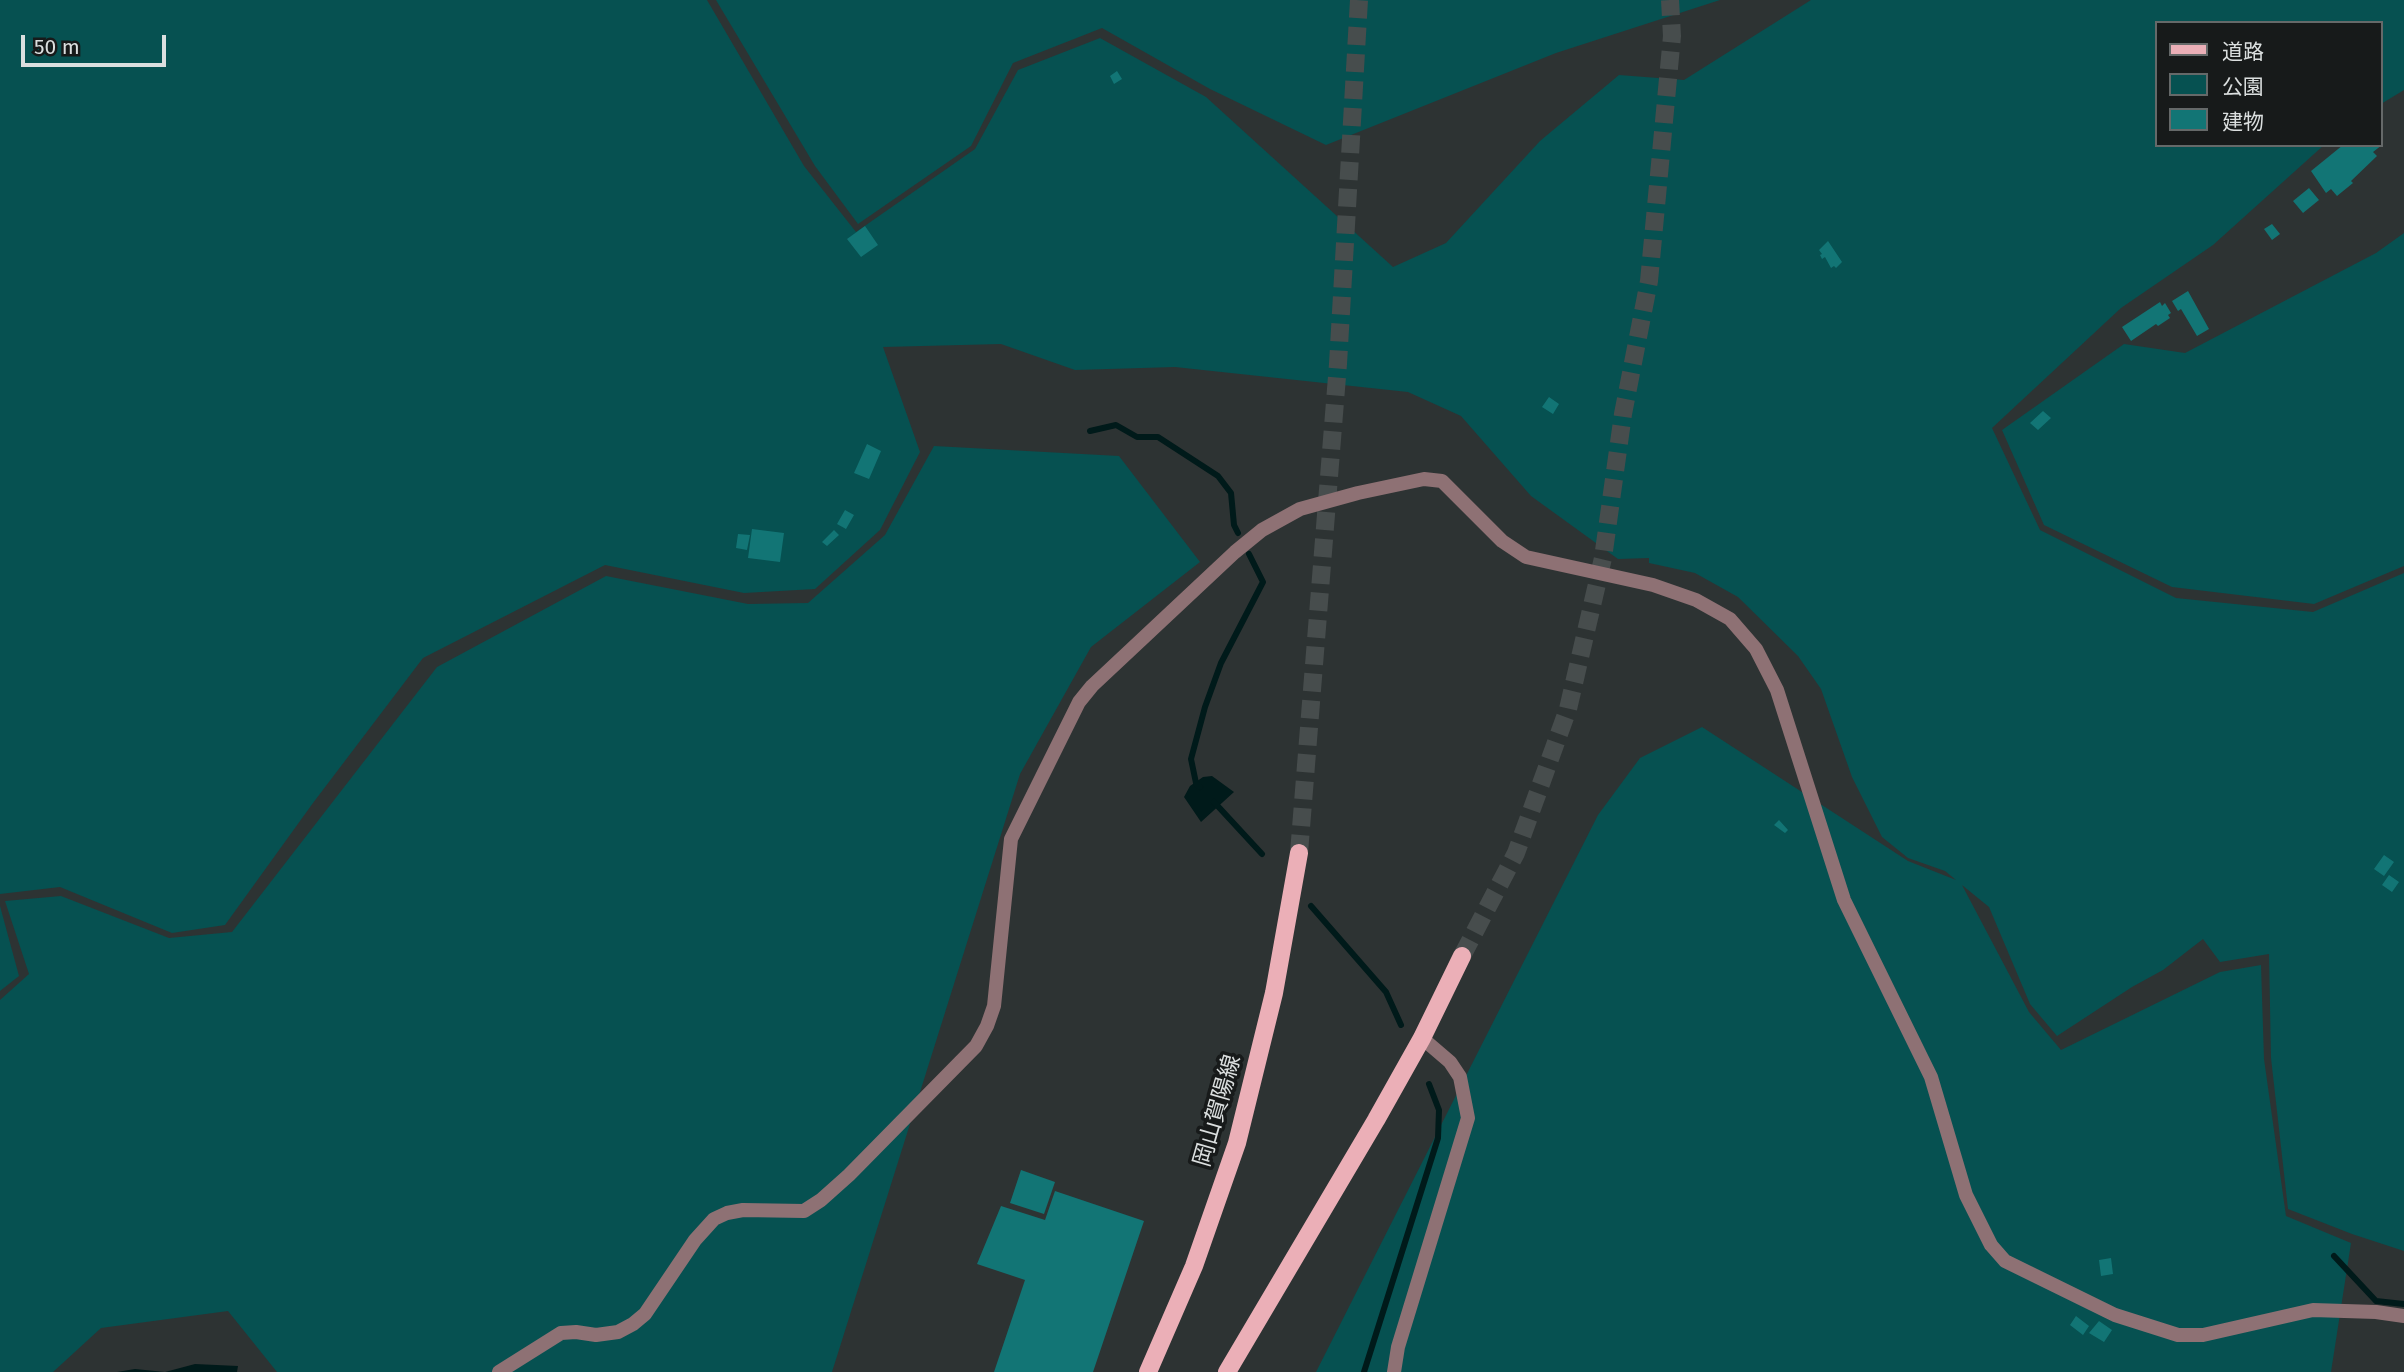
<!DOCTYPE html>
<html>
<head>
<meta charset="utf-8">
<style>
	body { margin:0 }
	#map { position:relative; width:2404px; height:1372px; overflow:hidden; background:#2d3333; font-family:"Fira Sans","Noto Sans JP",sans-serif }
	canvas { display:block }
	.legend { position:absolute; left:2155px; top:21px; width:228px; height:126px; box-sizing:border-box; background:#171a1a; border:2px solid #656969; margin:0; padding:9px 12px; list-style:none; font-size:21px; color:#dbdfdf }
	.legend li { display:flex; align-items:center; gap:14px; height:35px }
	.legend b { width:35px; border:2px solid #656969 }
	.scale { position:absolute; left:21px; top:35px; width:145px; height:32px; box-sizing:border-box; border:4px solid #dbdfdf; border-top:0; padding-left:9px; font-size:21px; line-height:24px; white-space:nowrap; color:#dbdfdf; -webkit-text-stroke:5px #171a1a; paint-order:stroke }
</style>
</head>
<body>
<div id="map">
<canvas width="2404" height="1372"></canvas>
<ul class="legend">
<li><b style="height:9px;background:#ebafb7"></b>道路</li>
<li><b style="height:19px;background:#065151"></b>公園</li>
<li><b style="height:19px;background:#127575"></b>建物</li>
</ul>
<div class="scale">50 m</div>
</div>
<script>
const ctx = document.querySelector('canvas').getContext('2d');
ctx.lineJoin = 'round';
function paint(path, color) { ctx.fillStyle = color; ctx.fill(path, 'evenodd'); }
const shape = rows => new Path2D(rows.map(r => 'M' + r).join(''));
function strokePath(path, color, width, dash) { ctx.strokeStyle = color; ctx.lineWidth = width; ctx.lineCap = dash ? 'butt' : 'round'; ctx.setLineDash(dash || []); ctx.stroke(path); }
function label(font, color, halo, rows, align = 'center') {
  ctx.font = font + ' "Fira Sans","Noto Sans JP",sans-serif'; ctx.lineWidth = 7; ctx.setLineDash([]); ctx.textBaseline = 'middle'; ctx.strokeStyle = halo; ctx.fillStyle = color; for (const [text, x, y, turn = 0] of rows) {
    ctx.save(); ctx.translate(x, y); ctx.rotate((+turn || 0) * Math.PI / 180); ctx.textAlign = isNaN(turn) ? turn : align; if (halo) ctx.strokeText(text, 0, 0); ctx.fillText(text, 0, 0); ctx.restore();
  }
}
paint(shape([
	[0,0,707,0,804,166,856,232,975,149,1018,70,1100,38,1206,97,1393,267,1446,243,1540,141,1619,75,1684,80,1811,0,2404,0,2404,90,2381,104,2381,23,2157,23,2157,145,2324,145,2213,245,2121,308,1992,428,2040,530,2176,598,2313,612,2404,573,2404,1251,2352,1234,2288,1209,2271,1058,2269,954,2220,962,2203,939,2163,970,2132,987,2057,1036,2030,1004,1989,907,1962,885,2029,1012,2061,1050,2220,972,2261,965,2264,1059,2286,1216,2351,1243,2331,1372,1316,1372,1598,815,1640,758,1702,727,1908,861,1956,880,1945,871,1908,858,1882,837,1852,777,1821,689,1798,656,1738,597,1695,573,1649,563,1649,558,1618,559,1531,496,1461,416,1408,392,1175,367,1075,370,1001,344,883,347,920,452,880,530,815,589,744,593,605,565,423,658,313,803,225,925,172,933,60,887,0,894],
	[716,0,1720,0,1556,53,1326,145,1210,89,1102,28,1013,63,971,146,858,224,815,166],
	[2404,233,2404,566,2314,604,2172,587,2044,525,2002,430,2124,344,2185,353,2376,253],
	[934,446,1119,456,1200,562,1091,647,1020,774,832,1372,277,1372,228,1311,101,1328,53,1372,0,1372,0,1000,29,974,5,901,61,896,169,938,232,932,437,667,606,576,748,604,808,603,885,535],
	[0,906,19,976,0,991]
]), '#065151');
paint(shape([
	[1212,776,1234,792,1201,822,1184,797,1190,786,1203,777],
	[195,1364,238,1366,237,1372,117,1372,135,1369,165,1372]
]), '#001a1a');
strokePath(shape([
	[1090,431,1116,425,1137,437,1158,437,1218,476,1231,493,1234,525,1238,533],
	[1200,787,1196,783,1191,759,1205,707,1221,663,1263,582,1249,554],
	[1214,802,1262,854],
	[1311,906,1386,992,1401,1025],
	[2334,1256,2376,1301,2404,1304],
	[1364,1372,1438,1138,1439,1110,1429,1084]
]), '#001a1a', 6);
paint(shape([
	[1117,71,1122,79,1114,84,1110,76],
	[2343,145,2382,145,2373,152,2377,156,2351,181,2353,183,2337,196,2331,189,2326,193,2311,171],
	[2309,188,2319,200,2303,213,2293,201],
	[2272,224,2280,234,2272,240,2264,229],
	[865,226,878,245,861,257,847,239],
	[1828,241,1842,262,1836,268,1834,266,1831,268,1825,257,1822,259,1820,255,1822,254,1819,250],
	[2188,291,2209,329,2197,336,2181,309,2178,311,2172,301],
	[2160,302,2162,306,2165,303,2171,313,2168,315,2170,318,2158,326,2156,324,2131,341,2122,327],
	[1549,397,1559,404,1553,414,1542,407],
	[2043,411,2051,418,2038,430,2030,423],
	[867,444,881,451,869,479,854,473],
	[845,510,854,515,846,529,837,524],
	[752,529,784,533,780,562,748,558],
	[834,530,839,535,827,546,822,542],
	[738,534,750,535,747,550,736,548],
	[1779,820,1788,830,1785,833,1774,825],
	[2384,855,2394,862,2384,876,2374,869],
	[2389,875,2399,882,2392,892,2382,885],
	[1021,1170,1055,1182,1044,1214,1010,1203],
	[1055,1191,1144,1221,1093,1372,994,1372,1025,1280,977,1264,1001,1206,1045,1220],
	[2111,1258,2113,1274,2101,1276,2099,1260],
	[2076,1316,2089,1326,2083,1335,2070,1325],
	[2099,1321,2112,1330,2104,1342,2089,1333]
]), '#127575');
strokePath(shape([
	[1299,853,1338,364,1359,0],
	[1462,956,1516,853,1568,709,1603,558,1623,414,1649,281,1672,36,1670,0]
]), '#474d4d', 18, [18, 9]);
strokePath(shape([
	[499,1372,561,1333,576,1332,596,1335,618,1332,633,1324,645,1314,695,1240,714,1219,727,1213,743,1210,804,1211,821,1200,849,1175,976,1046,987,1026,994,1006,1011,839,1079,702,1092,686,1235,552,1262,530,1300,509,1358,493,1424,479,1442,481,1502,541,1526,557,1653,585,1696,600,1730,619,1756,649,1777,690,1844,900,1931,1077,1966,1195,1991,1245,2005,1261,2115,1315,2178,1335,2203,1335,2313,1310,2376,1312,2404,1316],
	[1394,1372,1398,1347,1468,1118,1460,1077,1450,1062,1422,1038]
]), '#8e7174', 14);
strokePath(shape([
	[1148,1372,1194,1266,1237,1143,1274,993,1299,853],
	[1227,1372,1376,1120,1422,1038,1462,956]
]), '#ebafb7', 18);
label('23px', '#dbdfdf', '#171a1a', [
	["岡山賀陽線",1218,1111,-74]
]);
</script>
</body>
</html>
